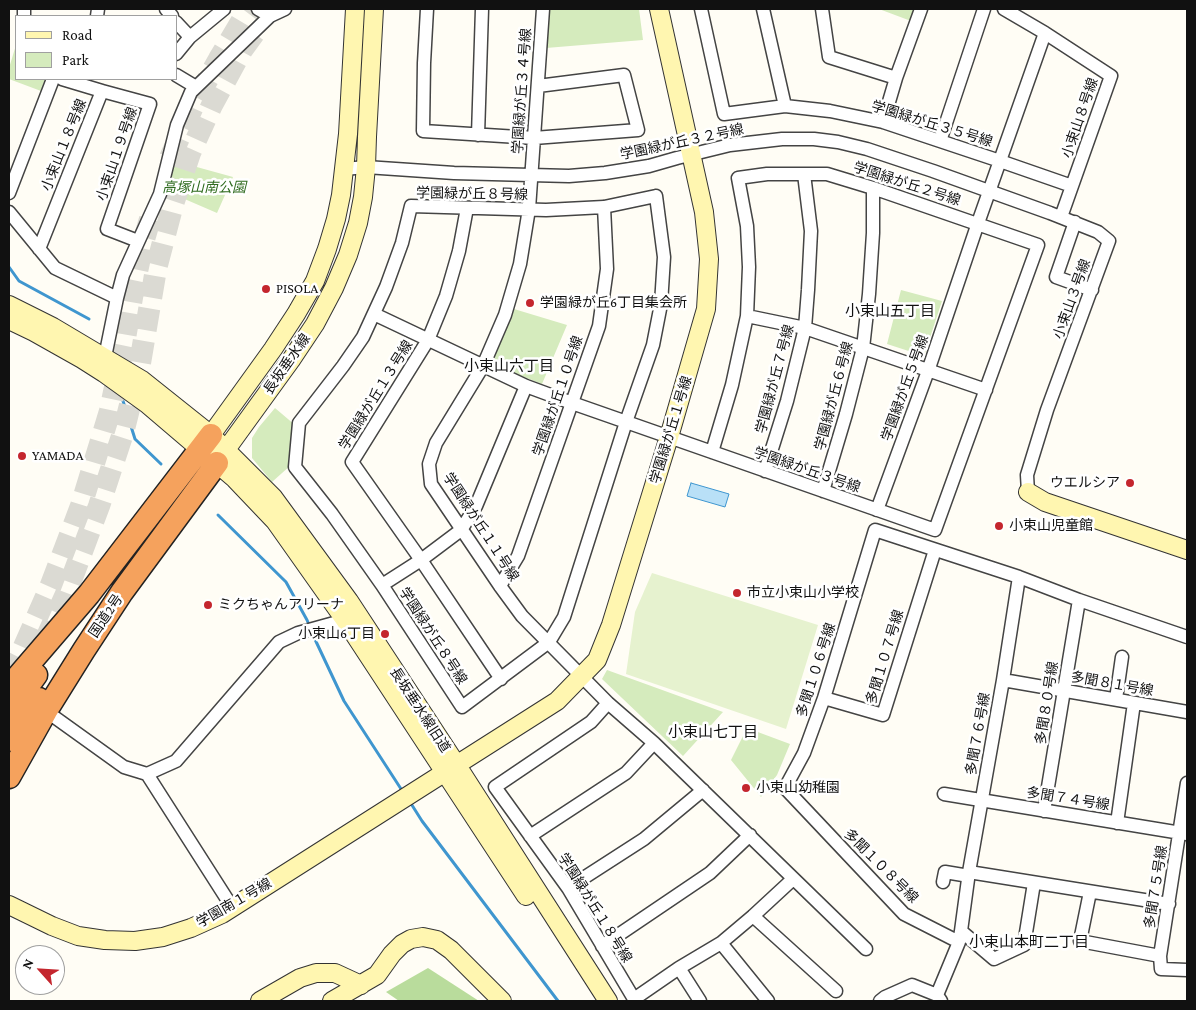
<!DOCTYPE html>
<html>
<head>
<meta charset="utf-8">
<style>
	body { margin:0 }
	#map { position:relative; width:1196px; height:1010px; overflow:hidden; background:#fffdf5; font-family:"Crimson Pro",serif }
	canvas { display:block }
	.frame { position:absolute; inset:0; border:10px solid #111; pointer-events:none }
	.legend { position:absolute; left:15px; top:15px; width:162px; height:65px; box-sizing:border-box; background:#fff; border:1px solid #a0a0a0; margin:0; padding:6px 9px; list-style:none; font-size:15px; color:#111 }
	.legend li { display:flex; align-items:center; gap:10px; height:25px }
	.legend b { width:25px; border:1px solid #a0a0a0 }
	.north { position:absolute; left:15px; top:945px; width:50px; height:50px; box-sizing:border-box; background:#fff; border:1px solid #a0a0a0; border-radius:50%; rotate:296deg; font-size:14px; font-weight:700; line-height:20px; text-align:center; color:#111 }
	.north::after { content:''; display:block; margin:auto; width:18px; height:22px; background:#c4262e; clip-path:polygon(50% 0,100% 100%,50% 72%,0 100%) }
</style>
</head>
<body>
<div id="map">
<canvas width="1196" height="1010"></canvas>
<div class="frame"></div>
<ul class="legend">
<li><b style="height:6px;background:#fff6b0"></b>Road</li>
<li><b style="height:14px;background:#d5ebbd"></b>Park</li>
</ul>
<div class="north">N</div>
</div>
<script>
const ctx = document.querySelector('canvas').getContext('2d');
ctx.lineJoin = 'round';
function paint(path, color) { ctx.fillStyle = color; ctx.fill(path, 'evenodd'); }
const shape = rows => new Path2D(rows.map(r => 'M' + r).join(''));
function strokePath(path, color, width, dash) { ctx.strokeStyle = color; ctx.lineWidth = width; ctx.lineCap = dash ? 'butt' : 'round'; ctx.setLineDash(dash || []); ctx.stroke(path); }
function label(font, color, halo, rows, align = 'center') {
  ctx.font = font + ' "Crimson Pro","Noto Sans JP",serif'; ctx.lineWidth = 5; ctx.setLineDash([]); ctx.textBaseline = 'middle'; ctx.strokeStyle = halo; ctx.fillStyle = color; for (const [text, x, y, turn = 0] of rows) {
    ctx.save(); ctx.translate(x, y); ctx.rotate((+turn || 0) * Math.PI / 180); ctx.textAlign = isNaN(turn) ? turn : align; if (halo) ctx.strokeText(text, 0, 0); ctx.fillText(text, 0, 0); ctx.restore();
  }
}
paint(shape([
	[549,9,639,9,643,40,546,48],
	[879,9,915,9,911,21],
	[16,45,16,79,45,79,41,91,9,79,9,68],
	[175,161,233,177,217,213,166,191],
	[901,290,942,301,924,356,887,344],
	[514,309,567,325,542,384,496,366,492,355],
	[275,408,295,425,291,465,272,482,252,458,252,438,259,427],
	[607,670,723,712,683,756,602,679],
	[747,728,790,744,777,775,761,797,731,760]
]), '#d5ebbd');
paint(shape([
	[428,968,479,1001,399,1001,386,992]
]), '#b9dc9c');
paint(shape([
	[652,573,818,625,786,729,626,674,635,612]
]), '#e6f2cf');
const water = shape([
	[691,483,729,494,725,507,687,496,691,483]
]);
paint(water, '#b9e0f7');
strokePath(water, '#3f96cf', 1);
strokePath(shape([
	[9,267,19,281,89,319],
	[123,401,135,439,161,464],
	[218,515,286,582,307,620,310,627],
	[312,633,344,701,403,792],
	[410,802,422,821,558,1001]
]), '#3f96cf', 3);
strokePath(shape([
	[170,158,195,102,219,59,244,17,250,9],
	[44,643,66,594,99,506,123,433,139,369,156,269,173,204,190,153,212,105,242,50,258,28],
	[9,677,20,656,51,585,81,506,110,411,124,344,134,286,143,243,150,219]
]), '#dbdad3', 22, [22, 11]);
const street = shape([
	[166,9,172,16],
	[258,9,270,16],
	[427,9,424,63,423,131,534,138,638,130,624,75,538,86],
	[543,9,529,209,520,264,505,315,483,366,436,443,429,464,431,484,500,586,522,616,608,703,654,743,866,949],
	[701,9,724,114,785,106,830,111,883,122,1000,161,1072,186],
	[763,9,785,106],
	[822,9,829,57,896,78],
	[24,16,24,9],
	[97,16,98,9],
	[176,22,190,37],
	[1045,33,1111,76,1061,217],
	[176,54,190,37,224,9],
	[176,75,196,87],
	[102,91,150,104,107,229,138,241],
	[883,122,896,78,921,9],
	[478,135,482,9],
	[940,141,984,9],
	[344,169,366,167,454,173,569,176,605,173,649,166,677,158,730,145,782,139,814,139,838,142,867,149,933,171,1050,213,1098,232,1109,241,1047,410,1027,475,1028,492],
	[9,193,53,79],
	[656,196,664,257,661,304,653,345,626,422,564,617,549,642,462,707,382,585,332,514,295,467,299,423,343,366,363,337,386,287,402,243,411,206,546,210,604,207,656,196],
	[467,208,459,251,446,296,428,340,352,462,421,560,501,679],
	[9,212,55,268,117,298],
	[1075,222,1056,277,1092,290],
	[39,249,102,91,62,79],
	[374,314,526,386,572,403,935,530,1038,245,873,188,827,174,767,174,738,178,747,226,749,267,747,316,732,385,712,452],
	[747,316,805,328,986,390],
	[105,357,117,298,123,275,160,194,177,125,191,92,270,16,285,9],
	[765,471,787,401,805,328,808,290,811,231,804,174],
	[823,491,846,414,863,348,869,294,873,233,873,188],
	[877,510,928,371,978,223,1045,33,1004,9],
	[382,585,421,560,461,530,476,506,526,386],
	[500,586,518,556,599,326,607,269,604,207],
	[1003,680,1187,712],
	[824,698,883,715,935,550],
	[1116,699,1122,657],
	[608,703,591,722,495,787,568,888,634,999,679,968,721,943,753,916,793,879],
	[46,711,124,767,147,774,232,907],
	[147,774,176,761,279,642,298,633,345,620],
	[1187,783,1160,956,1161,969,1187,970],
	[944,794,1187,834],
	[1044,811,1079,600],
	[1117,823,1134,703],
	[530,836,626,773,654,743],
	[969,872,961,931,994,959,1024,945,1034,883],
	[943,882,945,872,969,876],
	[568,888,644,839,703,790],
	[1090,892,1080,941,1160,956],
	[1169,904,969,872,1003,680,1019,577,1079,600,1187,637],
	[753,916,836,991],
	[961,931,959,942,904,914,785,788,804,753,824,698,875,530,1019,577],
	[721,943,768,1001],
	[602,946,710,873,750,835],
	[679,968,700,1001],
	[937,995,959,942],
	[880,1001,885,997,912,985,937,995,941,1001]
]);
const secondary = shape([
	[9,305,53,327,142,380,211,435,273,497,349,601,456,764,608,1001],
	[9,320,34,332,82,359,104,373,147,404,235,479,275,521,345,620,526,896],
	[211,435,273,349,296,314,315,281,327,249,336,219,341,195,348,134,355,9],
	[220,458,291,360,315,324,334,288,348,255,358,223,363,197,366,167,367,137,374,9],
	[1028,492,1045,502,1187,550],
	[9,905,52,926,78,936,105,940,135,941,163,937,191,928,222,914,557,701,597,660,611,625,669,437,706,309,709,259,704,212,659,9],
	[260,1001,300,978,316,973,335,973,361,985],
	[332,1001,377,975,392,954,402,944,411,939,423,937,437,940,451,950,502,1001]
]);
const highway = shape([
	[9,687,89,594,211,435],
	[9,712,36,675],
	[9,740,39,699],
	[9,777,46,711,84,650,122,592,217,463]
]);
strokePath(street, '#444', 15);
strokePath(secondary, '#333', 20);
strokePath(highway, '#222', 25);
strokePath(street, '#fff', 12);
strokePath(secondary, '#fff6b0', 18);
strokePath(highway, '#f5a25d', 22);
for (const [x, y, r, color] of [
	[266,289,5,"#c4262e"],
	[530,303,5,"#c4262e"],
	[22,456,5,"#c4262e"],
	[1130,483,5,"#c4262e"],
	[999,526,5,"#c4262e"],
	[737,593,5,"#c4262e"],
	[208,605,5,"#c4262e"],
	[385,634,5,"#c4262e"],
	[746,788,5,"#c4262e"]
]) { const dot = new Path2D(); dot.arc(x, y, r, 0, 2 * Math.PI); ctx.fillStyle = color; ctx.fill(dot); strokePath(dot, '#fff', 2); }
label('14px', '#111', '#fff', [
	["学園緑が丘３４号線",522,91,-86],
	["小束山８号線",1080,118,-71],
	["学園緑が丘３５号線",932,124,17],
	["学園緑が丘３２号線",682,142,-12],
	["小束山１８号線",64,145,-68],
	["小束山１９号線",117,154,-71],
	["学園緑が丘２号線",907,184,18],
	["学園緑が丘８号線",472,194,1],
	["小束山３号線",1072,299,-70],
	["長坂垂水線",287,364,-55],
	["学園緑が丘７号線",775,379,-75],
	["学園緑が丘５号線",905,388,-70],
	["学園緑が丘１３号線",376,395,-58],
	["学園緑が丘１０号線",558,396,-71],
	["学園緑が丘６号線",834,396,-75],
	["学園緑が丘１号線",671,430,-73],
	["学園緑が丘３号線",807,470,19],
	["学園緑が丘１１号線",481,527,57],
	["国道2号",106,616,-56],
	["学園緑が丘８号線",433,636,57],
	["多聞１０７号線",885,657,-73],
	["多聞１０６号線",816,670,-72],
	["多聞８１号線",1112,684,10],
	["多聞８０号線",1047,703,-81],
	["長坂垂水線旧道",420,710,57],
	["多聞７６号線",978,734,-80],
	["多聞７４号線",1068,799,9],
	["多聞１０８号線",881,866,45],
	["多聞７５号線",1156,887,-81],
	["学園南１号線",234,903,-30],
	["学園緑が丘１８号線",595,908,58]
]);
label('italic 14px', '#2f6b1f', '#fff', [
	["高塚山南公園",204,188]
]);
label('14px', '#111', '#fff', [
	["PISOLA",276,289],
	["学園緑が丘6丁目集会所",540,303],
	["YAMADA",32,456],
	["ウエルシア",1120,483,"right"],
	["小束山児童館",1009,526],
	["市立小束山小学校",747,593],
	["ミクちゃんアリーナ",218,605],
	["小束山6丁目",375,634,"right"],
	["小束山幼稚園",756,788]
], 'left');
label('15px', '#111', '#fff', [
	["小束山五丁目",890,311],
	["小束山六丁目",509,366],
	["小束山七丁目",713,732],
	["小束山本町二丁目",1029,942]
]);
</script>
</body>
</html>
